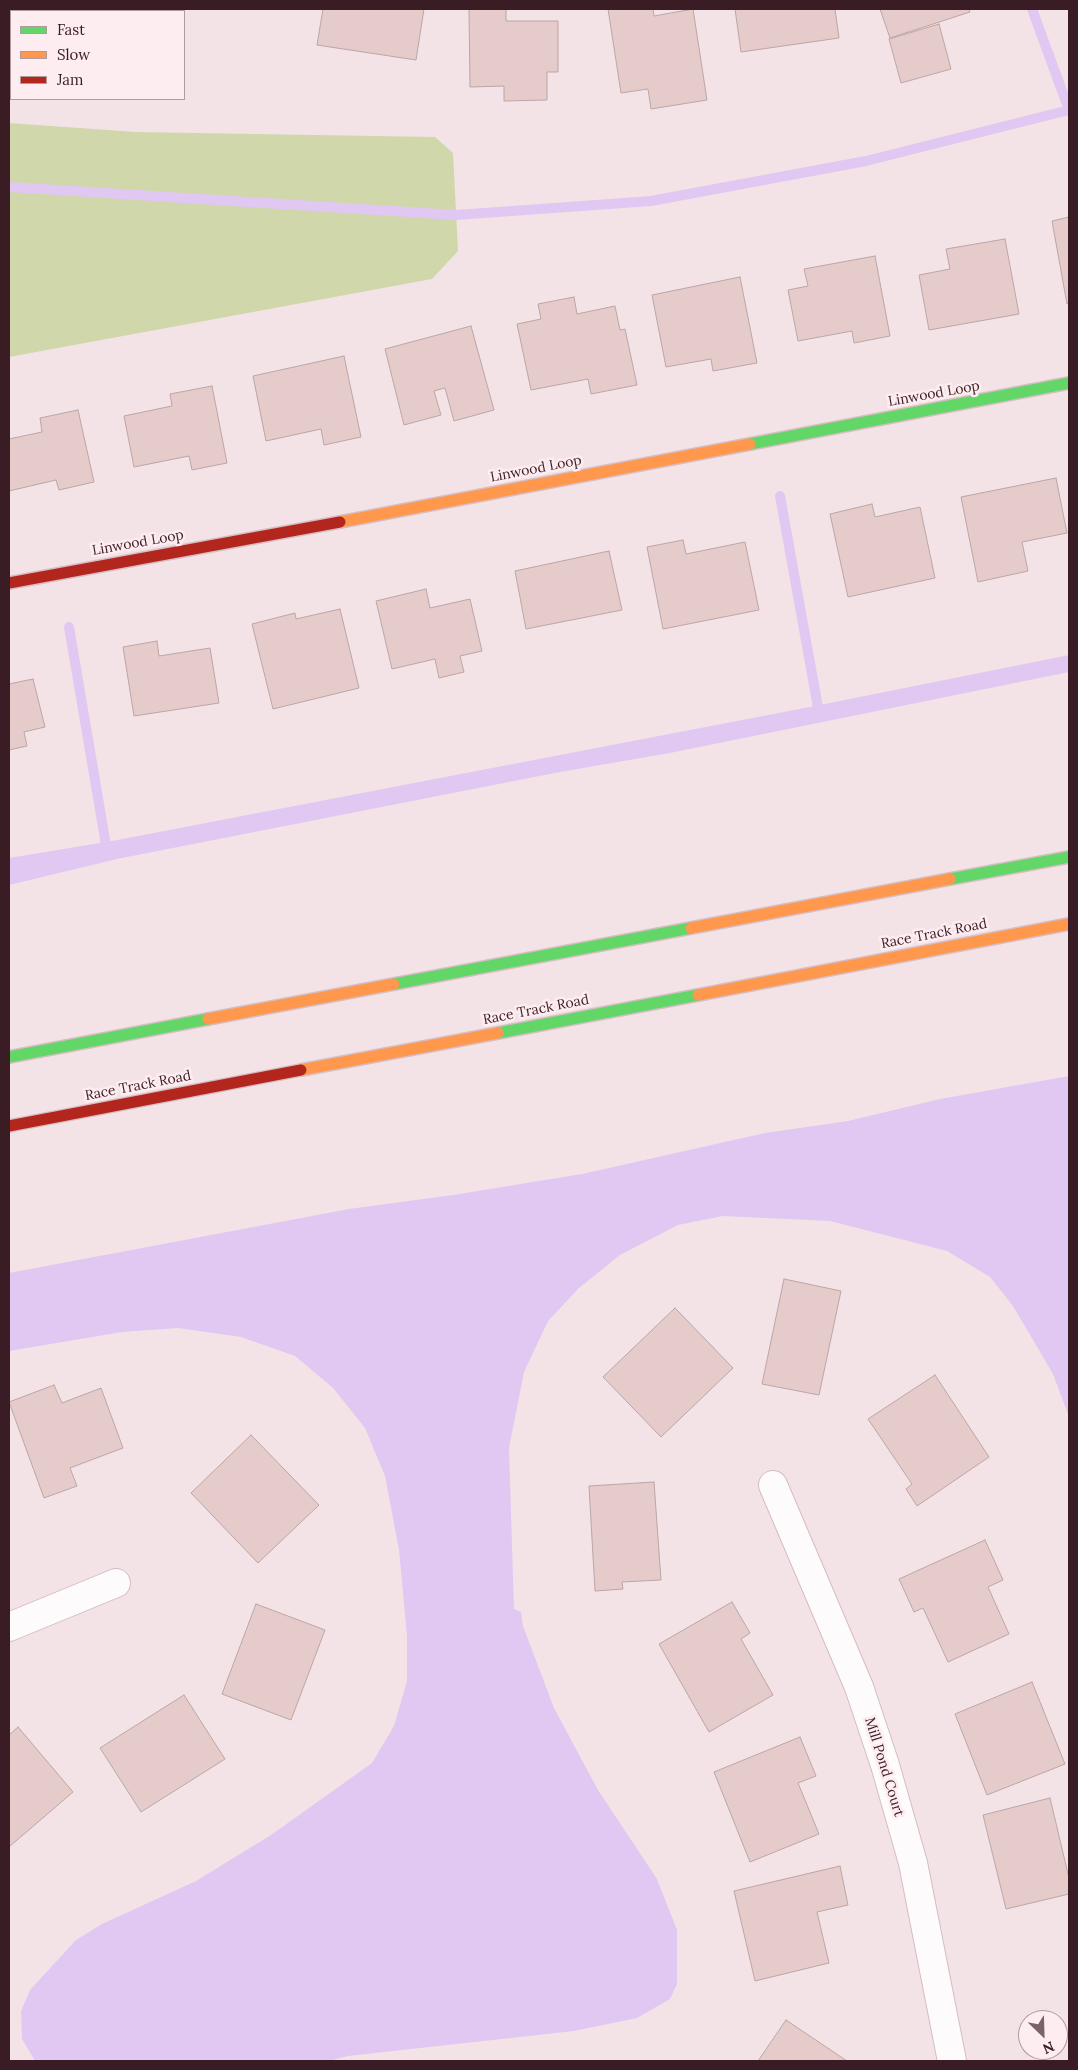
<!DOCTYPE html>
<html>
<head>
<meta charset="utf-8">
<style>
	body { margin:0 }
	#map { position:relative; width:1078px; height:2070px; overflow:hidden; background:#f4e3e6; font-family:Lora,serif }
	canvas { display:block }
	.frame { position:absolute; inset:0; border:10px solid #3a1d24; pointer-events:none }
	.legend { position:absolute; left:10px; top:10px; width:175px; height:90px; box-sizing:border-box; background:#feedf0; border:1px solid #b09a9e; margin:0; padding:6px 9px; list-style:none; font-size:15px; color:#3a1d24 }
	.legend li { display:flex; align-items:center; gap:10px; height:25px }
	.legend b { width:25px; border:1px solid #b09a9e }
	.north { position:absolute; left:1018px; top:2010px; width:50px; height:50px; box-sizing:border-box; background:#feedf0; border:1px solid #b09a9e; border-radius:50%; rotate:156deg; font-size:14px; font-weight:700; line-height:20px; text-align:center; color:#3a1d24 }
	.north::after { content:''; display:block; margin:auto; width:18px; height:22px; background:#7b6268; clip-path:polygon(50% 0,100% 100%,50% 72%,0 100%) }
</style>
</head>
<body>
<div id="map">
<canvas width="1078" height="2070"></canvas>
<div class="frame"></div>
<ul class="legend">
<li><b style="height:6px;background:#63d668"></b>Fast</li>
<li><b style="height:6px;background:#ff974d"></b>Slow</li>
<li><b style="height:6px;background:#b3261e"></b>Jam</li>
</ul>
<div class="north">N</div>
</div>
<script>
const ctx = document.querySelector('canvas').getContext('2d');
ctx.lineJoin = 'round';
function paint(path, color) { ctx.fillStyle = color; ctx.fill(path, 'evenodd'); }
const shape = rows => new Path2D(rows.map(r => 'M' + r).join(''));
function strokePath(path, color, width, dash) { ctx.strokeStyle = color; ctx.lineWidth = width; ctx.lineCap = dash ? 'butt' : 'round'; ctx.setLineDash(dash || []); ctx.stroke(path); }
function label(font, color, halo, rows, align = 'center') {
  ctx.font = font + ' Lora,serif'; ctx.lineWidth = 5; ctx.setLineDash([]); ctx.textBaseline = 'middle'; ctx.strokeStyle = halo; ctx.fillStyle = color; for (const [text, x, y, turn = 0] of rows) {
    ctx.save(); ctx.translate(x, y); ctx.rotate((+turn || 0) * Math.PI / 180); ctx.textAlign = isNaN(turn) ? turn : align; if (halo) ctx.strokeText(text, 0, 0); ctx.fillText(text, 0, 0); ctx.restore();
  }
}
paint(shape([
	[9,123,136,132,435,137,453,153,458,251,432,279,9,357]
]), '#cfd7ab');
paint(shape([
	[1069,655,1069,672,670,753,560,772,117,859,9,885,9,858,112,841,815,706],
	[1069,1076,1069,1417,1053,1374,1013,1306,990,1277,947,1251,830,1221,723,1216,678,1225,620,1255,579,1288,548,1321,524,1372,509,1448,514,1609,521,1612,523,1626,554,1708,598,1790,657,1879,677,1930,677,1984,670,1999,637,2018,574,2031,348,2056,329,2061,35,2061,22,2039,21,2011,30,1990,76,1940,102,1924,196,1881,271,1835,372,1763,394,1726,407,1681,407,1636,399,1550,385,1476,365,1428,333,1388,295,1356,241,1337,178,1328,122,1332,9,1351,9,1273,349,1209,453,1195,582,1174,765,1133,848,1121,940,1099]
]), '#e0c8f3');
strokePath(shape([
	[1032,9,1069,110],
	[9,187,456,215,651,201,866,161,1069,110],
	[780,496,819,713],
	[69,627,107,851]
]), '#e0c8f3', 10);
const building = shape([
	[58,9,147,9,146,11,57,11,58,9],
	[323,9,424,9,416,60,317,45,323,9],
	[469,9,506,9,506,21,558,21,558,72,547,72,547,100,504,101,504,86,470,87,469,9],
	[608,9,653,9,654,16,693,9,707,100,651,109,648,89,621,93,608,9],
	[735,9,835,9,839,38,741,52,735,9],
	[880,9,969,9,970,12,890,38,880,9],
	[939,24,951,69,901,83,889,39,939,24],
	[1069,217,1069,303,1067,304,1052,221,1069,217],
	[1005,239,1019,314,929,330,919,275,950,269,946,249,1005,239],
	[875,256,890,336,854,343,852,331,798,341,788,290,808,286,804,269,875,256],
	[740,277,757,363,713,371,711,359,666,367,652,295,740,277],
	[574,297,577,314,615,306,620,330,625,329,637,385,591,394,588,379,531,390,517,324,541,319,538,304,574,297],
	[471,326,494,410,454,421,445,388,434,391,441,415,404,425,385,349,471,326],
	[344,356,361,437,324,445,321,429,266,441,253,376,344,356],
	[212,386,227,463,192,470,189,456,134,467,124,416,172,406,170,394,212,386],
	[78,410,94,482,59,490,56,480,9,491,9,439,42,432,40,418,78,410],
	[1056,478,1067,533,1022,542,1028,571,978,582,961,497,1056,478],
	[872,504,875,517,920,507,935,578,848,597,830,514,872,504],
	[683,540,686,554,745,542,759,610,663,629,647,547,683,540],
	[609,551,622,610,526,629,515,571,609,551],
	[426,589,430,608,470,599,482,651,460,656,464,672,439,678,435,659,392,669,376,601,426,589],
	[340,609,359,688,273,709,252,624,295,613,296,619,340,609],
	[157,641,159,656,210,648,219,703,134,716,123,647,157,641],
	[33,679,45,727,24,732,27,746,9,750,9,684,33,679],
	[784,1279,841,1291,819,1395,762,1384,784,1279],
	[675,1308,733,1368,661,1437,603,1377,675,1308],
	[935,1375,989,1457,917,1506,906,1489,912,1484,868,1419,935,1375],
	[54,1385,62,1403,101,1388,123,1448,70,1468,77,1486,44,1498,9,1402,54,1385],
	[251,1435,319,1505,258,1563,191,1493,251,1435],
	[654,1482,661,1580,622,1582,623,1589,595,1591,589,1486,654,1482],
	[985,1540,1003,1580,988,1587,1009,1634,948,1662,923,1608,914,1612,899,1579,985,1540],
	[732,1602,750,1633,741,1639,773,1695,709,1732,659,1644,732,1602],
	[256,1604,325,1630,291,1720,222,1694,256,1604],
	[1032,1682,1065,1764,987,1795,955,1714,1032,1682],
	[184,1695,225,1759,141,1812,100,1748,184,1695],
	[18,1727,73,1792,9,1847,9,1735,18,1727],
	[800,1737,816,1776,798,1783,819,1834,750,1862,714,1772,800,1737],
	[1050,1798,1069,1878,1069,1894,1006,1909,983,1815,1050,1798],
	[840,1866,848,1905,817,1912,829,1963,755,1981,734,1891,840,1866],
	[786,2020,847,2061,758,2061,786,2020]
]);
paint(building, '#e5cbca');
strokePath(building, '#bba5a6', 1);
const street = shape([
	[773,1485,859,1687,885,1765,913,1863,952,2061],
	[9,1627,116,1583]
]);
const fast = shape([
	[750,444,1069,383],
	[950,879,1069,857],
	[394,984,691,928],
	[498,1033,698,995],
	[9,1057,208,1019]
]);
const slow = shape([
	[340,522,750,444],
	[691,928,950,879],
	[698,995,1069,924],
	[208,1019,394,984],
	[301,1070,498,1033]
]);
const jam = shape([
	[9,583,340,522],
	[9,1126,301,1070]
]);
strokePath(street, '#d5bdc2', 30);
strokePath(fast, '#d5bdc2', 14);
strokePath(slow, '#d5bdc2', 14);
strokePath(jam, '#d5bdc2', 14);
strokePath(street, '#fdfbfb', 28);
strokePath(fast, '#63d668', 11);
strokePath(slow, '#ff974d', 11);
strokePath(jam, '#b3261e', 11);
label('14px', '#3a1d24', '#feedf0', [
	["Linwood Loop",934,394,-10],
	["Linwood Loop",536,469,-11],
	["Linwood Loop",138,543,-10],
	["Race Track Road",934,934,-11],
	["Race Track Road",536,1010,-11],
	["Race Track Road",138,1086,-11],
	["Mill Pond Court",884,1767,73]
]);
</script>
</body>
</html>
